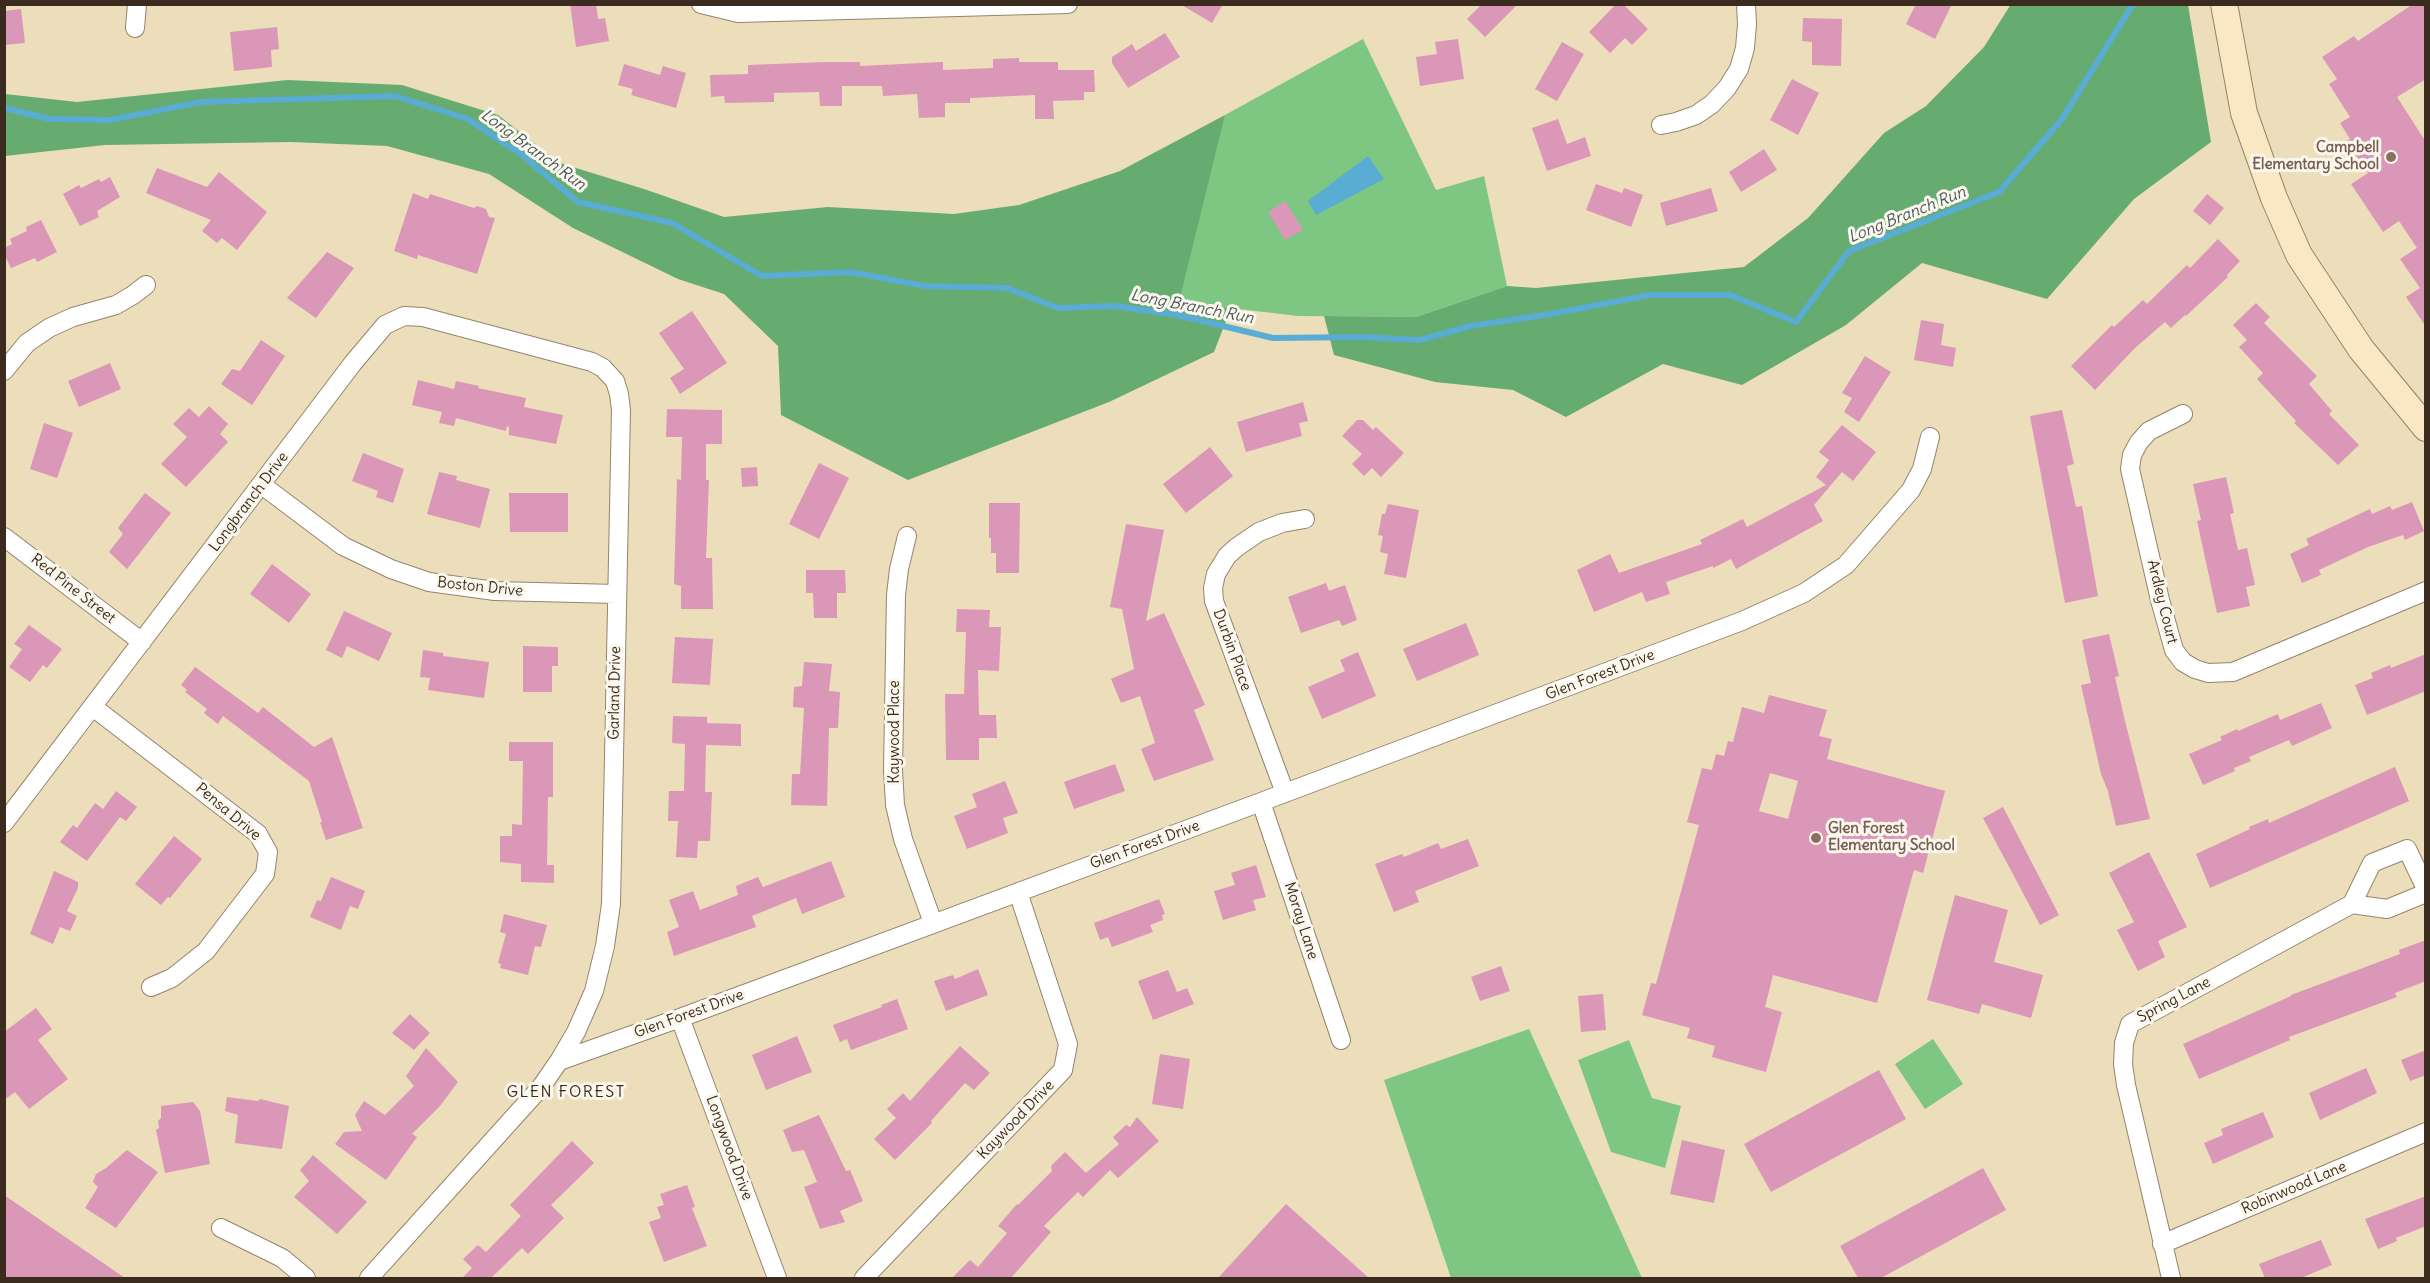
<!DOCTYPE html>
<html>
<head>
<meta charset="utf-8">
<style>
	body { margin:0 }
	#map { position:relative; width:2430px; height:1283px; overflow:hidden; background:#ecdeba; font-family:Delius,sans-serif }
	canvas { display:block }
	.frame { position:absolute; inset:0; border:6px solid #3b2a1e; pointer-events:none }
</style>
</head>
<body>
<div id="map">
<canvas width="2430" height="1283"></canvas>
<div class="frame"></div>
</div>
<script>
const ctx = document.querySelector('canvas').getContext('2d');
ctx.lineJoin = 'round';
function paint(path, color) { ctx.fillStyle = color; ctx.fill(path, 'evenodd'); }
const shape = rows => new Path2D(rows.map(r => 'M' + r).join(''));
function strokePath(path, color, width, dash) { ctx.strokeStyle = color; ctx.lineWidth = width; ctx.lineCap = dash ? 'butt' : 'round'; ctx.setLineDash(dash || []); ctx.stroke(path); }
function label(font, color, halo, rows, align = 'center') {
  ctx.font = font + ' Delius,sans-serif'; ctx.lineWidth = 6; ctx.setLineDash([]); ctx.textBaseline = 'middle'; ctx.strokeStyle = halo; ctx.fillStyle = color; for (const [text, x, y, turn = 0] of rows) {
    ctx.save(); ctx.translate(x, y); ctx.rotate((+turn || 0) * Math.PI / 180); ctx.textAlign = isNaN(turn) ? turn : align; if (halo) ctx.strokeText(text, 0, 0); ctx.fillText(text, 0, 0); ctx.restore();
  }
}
paint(shape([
	[1363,39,1436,190,1484,176,1507,286,1416,317,1298,316,1179,302,1194,214,1225,115],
	[1529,1029,1642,1278,1451,1278,1384,1080],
	[1933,1039,1963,1084,1925,1109,1895,1064],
	[1629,1040,1652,1098,1681,1106,1665,1168,1611,1152,1578,1060]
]), '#7ec783');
paint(shape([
	[2011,4,2188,5,2211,142,2134,199,2047,299,1922,263,1846,325,1742,385,1663,364,1566,417,1513,390,1435,382,1334,355,1324,316,1416,317,1507,286,1536,288,1744,267,1808,218,1884,133,1926,106,1984,47],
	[287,80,402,85,498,115,560,163,647,190,724,217,828,207,954,214,1019,205,1120,171,1225,115,1179,302,1231,308,1214,352,1109,402,908,480,781,415,778,346,724,294,678,279,573,228,489,174,387,146,291,142,105,145,5,156,5,94,77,102]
]), '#66ac71');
paint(shape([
	[1368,156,1384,179,1316,215,1308,201]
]), '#59acd4');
strokePath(shape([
	[4,108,50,119,110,120,201,102,395,96,468,119,522,155,578,202,672,223,762,276,850,272,925,286,1007,288,1058,308,1115,306,1177,315,1273,338,1362,337,1420,340,1470,326,1551,314,1650,295,1730,295,1796,322,1849,251,1999,192,2062,119,2133,4]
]), '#59acd4', 6);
paint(shape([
	[570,4,596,4,598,19,605,18,609,41,576,47],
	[1180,4,1223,4,1212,23],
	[1482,4,1518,4,1485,37,1467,19],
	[1616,4,1623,4,1648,29,1632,45,1625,38,1610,53,1589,32],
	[1916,4,1952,4,1935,39,1906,24],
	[2413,4,2426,4,2426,79,2397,97,2426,142,2426,327,2406,297,2420,288,2400,259,2417,248,2399,221,2383,232,2351,184,2368,173,2346,141,2350,139,2340,123,2350,117,2329,84,2337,79,2322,57,2354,36,2358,41],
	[21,9,25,43,4,45,4,11],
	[1803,18,1842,19,1841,66,1812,65,1812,42,1802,41],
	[277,27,279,49,271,50,272,67,234,71,230,32],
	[1165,33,1180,57,1128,88,1112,63,1112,57,1132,44,1136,51],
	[1458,39,1464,79,1420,86,1416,57,1437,54,1435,42],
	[1562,42,1584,54,1557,101,1535,89],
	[1019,58,1019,62,1058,62,1058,70,1094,70,1095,92,1084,92,1084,100,1053,101,1054,119,1035,119,1035,95,970,98,970,103,945,103,945,117,919,118,917,94,883,96,882,86,842,86,842,106,820,106,819,92,774,93,774,102,725,103,724,96,711,97,710,75,748,74,748,65,826,62,860,62,860,66,943,62,943,70,993,68,993,59],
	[624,64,660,75,663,66,686,73,676,108,631,95,633,89,618,85],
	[1792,79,1819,93,1798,135,1770,120],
	[1558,119,1567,144,1585,137,1591,156,1547,171,1532,128],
	[1764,149,1777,170,1741,192,1729,172],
	[157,168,207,187,219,172,267,212,237,250,222,238,217,243,202,231,211,220,146,193],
	[110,177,120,197,97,211,99,217,80,226,63,194,79,185,81,188,99,179,101,182],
	[1596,184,1622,193,1624,188,1643,195,1631,227,1586,210],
	[1711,188,1718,211,1666,226,1660,203],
	[413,193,428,199,430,194,474,208,477,206,486,209,489,217,495,218,477,274,418,255,417,259,394,251],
	[2207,194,2224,208,2210,225,2193,211],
	[1285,201,1303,230,1285,240,1268,212],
	[41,220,57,252,37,262,35,258,11,268,4,254,4,248,12,244,10,239,27,231,26,227],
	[2218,239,2240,261,2227,275,2228,277,2186,316,2185,315,2171,328,2165,322,2135,348,2095,390,2071,366,2112,325,2114,327,2143,300,2147,304,2187,265,2190,268],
	[327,252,354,268,316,318,287,298],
	[2256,303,2270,317,2264,323,2317,376,2309,384,2332,411,2329,414,2359,445,2338,465,2294,423,2296,421,2257,379,2263,373,2239,347,2247,340,2233,325],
	[692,311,727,363,680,394,670,378,684,369,659,333],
	[1921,320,1944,324,1941,345,1956,348,1953,367,1914,360],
	[261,340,285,356,252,405,221,384,232,369,240,371],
	[1865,356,1891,372,1859,422,1844,412,1852,398,1842,393],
	[110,363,121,389,79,407,68,381],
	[418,380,454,389,456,381,479,386,478,388,526,398,524,407,563,415,556,444,509,435,509,427,507,426,506,431,456,418,454,426,439,423,442,412,412,405],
	[1303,402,1308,421,1299,423,1302,436,1246,452,1237,422],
	[209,406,228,424,220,434,228,442,186,487,161,464,187,437,173,424,189,408,199,417],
	[667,409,722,410,722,444,706,444,706,480,709,480,706,558,712,558,713,609,681,609,681,586,674,584,677,479,681,480,682,437,666,437],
	[2062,410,2074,464,2067,466,2076,507,2082,506,2098,596,2065,603,2030,416],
	[1357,420,1363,420,1373,430,1376,427,1404,453,1381,477,1372,468,1364,476,1352,464,1362,454,1342,436],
	[44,423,73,433,57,478,30,469],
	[1842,425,1876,452,1853,481,1842,472,1814,505,1823,521,1736,569,1731,559,1713,568,1713,566,1666,582,1670,594,1646,602,1642,592,1594,612,1577,570,1610,554,1619,573,1702,544,1700,540,1743,519,1747,527,1826,485,1816,477,1829,460,1819,452],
	[1210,447,1233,476,1186,513,1163,484],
	[363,453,404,469,393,503,376,497,378,491,352,481],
	[819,463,849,478,819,539,789,524],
	[757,467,758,486,742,487,741,468],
	[439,472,457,476,456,480,490,489,480,528,427,514],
	[2226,477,2234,513,2230,514,2238,550,2247,548,2255,585,2246,587,2250,606,2217,613,2197,521,2201,520,2193,484],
	[145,493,171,513,127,569,109,552,123,534,118,528],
	[509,493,568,493,568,532,510,532],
	[2412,502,2424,531,2405,540,2403,535,2368,547,2319,570,2321,575,2302,583,2290,554,2309,545,2306,539,2370,509,2372,514,2390,506,2392,510],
	[989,503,1020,503,1019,573,996,573,996,553,991,553,991,538,989,538],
	[1388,504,1419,510,1406,578,1384,574,1388,554,1380,552,1383,536,1378,535,1382,514,1385,514],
	[1126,524,1164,530,1146,621,1164,613,1205,705,1194,710,1214,760,1154,781,1141,749,1155,743,1140,696,1121,703,1111,679,1134,669,1122,609,1110,607],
	[272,564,311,594,289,623,250,594],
	[806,570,845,570,846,593,837,593,837,618,814,618,813,593,806,593],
	[1326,583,1329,591,1345,585,1357,620,1342,626,1339,620,1301,633,1288,597],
	[957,609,990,610,989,627,1001,627,999,671,978,670,979,715,996,715,997,738,979,738,979,760,946,760,945,694,964,694,966,632,956,632],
	[344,611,392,633,379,661,347,646,342,658,326,650],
	[1466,623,1479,655,1417,681,1403,649],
	[29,625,62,649,47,668,43,665,30,682,9,667,22,649,14,644],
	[2109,634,2119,676,2115,677,2125,721,2150,819,2116,826,2108,791,2101,774,2081,685,2091,683,2082,640],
	[675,637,713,639,710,685,672,683],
	[523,646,558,647,558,666,552,666,552,692,523,692],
	[423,650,443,653,443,656,489,662,484,698,428,690,430,678,420,677],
	[1358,652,1376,696,1322,719,1308,687,1345,671,1340,660],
	[2426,654,2426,691,2367,715,2355,685,2373,678,2371,673,2390,665,2391,668],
	[804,662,832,664,829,691,840,692,838,728,829,728,827,806,791,805,792,774,800,774,804,708,793,707,794,687,802,686],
	[195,667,258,713,263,707,314,747,332,737,363,828,326,840,320,822,322,822,309,781,223,716,218,724,204,713,207,709,185,692,187,690,181,685],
	[1769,695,1827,710,1819,736,1832,739,1827,759,1945,791,1923,873,1914,870,1877,1003,1773,975,1765,1007,1782,1012,1766,1072,1712,1057,1715,1046,1687,1038,1690,1028,1642,1015,1651,983,1656,984,1699,825,1687,822,1702,768,1712,770,1716,754,1724,756,1728,741,1733,742,1742,707,1764,713],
	[1770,773,1798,781,1788,819,1759,811],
	[2321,703,2332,728,2292,746,2289,740,2249,757,2251,761,2234,768,2235,771,2203,785,2189,754,2222,740,2220,737,2237,729,2238,731,2278,714,2280,720],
	[673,716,707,717,707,723,741,724,741,746,706,745,705,792,712,792,710,841,698,841,697,858,676,857,678,821,668,821,669,791,684,791,685,744,672,743],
	[509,742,553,742,553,797,548,797,547,865,554,865,554,883,521,882,521,864,500,862,500,836,512,836,512,824,522,825,523,761,509,761],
	[1115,764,1125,791,1074,809,1064,782],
	[2395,767,2409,801,2210,888,2196,854,2250,829,2249,827,2268,819,2269,823],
	[1005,781,1018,813,1003,818,1008,833,967,849,954,816,977,807,972,794],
	[116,791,137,807,126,821,120,817,87,861,60,842,73,825,77,828,95,803,103,809],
	[2003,807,2059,915,2040,925,1983,818],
	[174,836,202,859,170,898,168,897,161,905,135,884],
	[1468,839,1479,866,1415,891,1419,902,1394,912,1375,864,1402,854,1404,857,1438,843,1441,849],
	[2149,852,2187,927,2158,941,2165,957,2138,971,2117,930,2134,922,2109,873],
	[831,861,845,897,802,914,796,898,752,916,756,927,674,956,667,932,679,927,669,900,693,891,700,910,738,895,736,886,758,877,763,887],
	[1256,865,1266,897,1253,900,1256,910,1223,920,1214,891,1235,885,1231,873],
	[54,871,78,882,78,888,67,911,77,916,70,931,60,927,53,944,30,934],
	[331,877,365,891,358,909,350,906,341,930,310,917,317,900,321,901],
	[1955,895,2008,910,1994,962,2043,975,2031,1018,1982,1004,1979,1014,1927,1000],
	[1159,899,1165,914,1162,915,1163,920,1150,925,1153,932,1112,947,1108,937,1100,940,1094,923],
	[504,914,547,925,541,947,535,946,528,975,500,968,501,964,498,963,506,934,500,932],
	[2426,940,2426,981,2395,993,2397,997,2289,1037,2290,1040,2199,1079,2183,1044,2291,996,2291,995,2400,954,2399,950],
	[1501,966,1510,991,1480,1001,1471,977],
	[978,969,988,995,946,1011,934,981,953,975,955,979],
	[1168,970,1177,992,1187,988,1194,1004,1153,1020,1138,981],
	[1603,994,1606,1030,1581,1032,1578,996],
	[897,999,908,1029,851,1050,847,1039,840,1042,833,1025,882,1007,881,1005],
	[36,1008,52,1029,38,1040,68,1079,29,1109,15,1092,4,1100,4,1032],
	[410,1014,430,1033,414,1050,392,1033],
	[797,1036,812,1072,766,1090,752,1055],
	[960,1046,990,1073,974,1090,965,1083,931,1121,932,1123,895,1160,874,1139,896,1118,887,1109,903,1093,910,1101],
	[426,1048,458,1082,440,1106,412,1134,417,1137,386,1180,335,1144,344,1132,362,1131,355,1115,364,1101,385,1115,414,1086,406,1076],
	[2426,1050,2426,1075,2410,1081,2401,1060],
	[1160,1054,1190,1059,1183,1109,1152,1104],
	[2366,1068,2377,1093,2320,1120,2309,1093],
	[1879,1070,1906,1119,1771,1192,1744,1144],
	[227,1097,258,1101,260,1099,289,1106,282,1149,235,1143,238,1115,225,1111],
	[193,1102,200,1111,210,1164,165,1173,156,1130,159,1128,158,1121,161,1118,161,1106],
	[2263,1112,2274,1137,2213,1164,2204,1143,2223,1135,2221,1129],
	[819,1115,846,1171,850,1170,863,1201,840,1211,845,1222,820,1229,804,1187,817,1182,804,1150,792,1152,783,1130],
	[1137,1117,1159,1141,1118,1178,1110,1170,1083,1197,1078,1192,1044,1226,1051,1232,1011,1278,952,1278,970,1260,978,1267,1007,1233,998,1226,1017,1204,1018,1205,1052,1171,1051,1166,1065,1152,1086,1173,1119,1144,1113,1137,1126,1125,1130,1127],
	[1682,1140,1725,1150,1714,1203,1670,1194],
	[572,1141,594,1163,551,1205,564,1218,528,1254,522,1248,491,1278,462,1278,472,1268,463,1259,478,1245,486,1252,521,1216,510,1205],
	[127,1150,158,1172,116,1228,85,1208,98,1187,93,1182,96,1174,106,1168],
	[313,1155,367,1202,337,1234,294,1197,309,1181,300,1170],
	[1983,1168,2006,1210,1881,1278,1858,1278,1840,1246],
	[687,1185,695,1207,692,1208,707,1246,664,1262,649,1222,661,1218,657,1207,664,1205,660,1194],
	[4,1195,125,1278,4,1278],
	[2426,1196,2426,1226,2396,1238,2397,1241,2378,1249,2365,1219],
	[1286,1204,1369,1278,1218,1278],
	[2321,1240,2332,1265,2301,1278,2265,1278,2259,1264]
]), '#da97b8');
const minor = shape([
	[701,4,738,13,1068,4],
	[135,28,137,4],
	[1661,125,1676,122,1696,115,1712,104,1727,88,1739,69,1745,48,1747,24,1746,4],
	[4,371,27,343,49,328,73,317,116,305,133,295,146,285],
	[2183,414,2149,431,2139,442,2132,455,2130,469,2160,600,2174,650,2183,662,2195,669,2208,673,2233,672,2426,591],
	[262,485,343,546,391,569,429,582,495,591,617,594],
	[907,536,899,569,896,595,893,770,895,805,903,839,933,923],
	[4,537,142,642],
	[93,707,258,834,268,852,265,874,206,951,172,978,151,987],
	[1285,793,1214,601,1213,588,1216,574,1227,556,1237,547,1259,532,1282,523,1305,519],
	[1261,802,1341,1040],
	[4,823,353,363,385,325,404,316,423,317,592,362,603,368,615,381,619,394,621,410,611,904,605,946,594,991,576,1032,559,1061],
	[2352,904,2372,863,2407,849,2426,889],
	[680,1018,777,1278],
	[221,1228,282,1258,306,1278],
	[2162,1244,2426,1132],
	[369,1278,541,1087,559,1061,680,1018,1261,802,1742,621,1804,593,1846,565,1911,490,1922,469,1930,437],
	[864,1278,1063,1070,1068,1044,1018,892],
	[2171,1278,2126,1085,2123,1064,2124,1043,2130,1024,2352,904,2387,909,2426,893]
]);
const secondary = shape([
	[2224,4,2244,113,2274,198,2299,255,2361,349,2426,428]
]);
strokePath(minor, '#94846c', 20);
strokePath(secondary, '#94846c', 28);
strokePath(minor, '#fff', 18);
strokePath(secondary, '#fae7c3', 26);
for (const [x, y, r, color] of [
	[2391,157,6,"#8d6e63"],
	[1816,838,6,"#8d6e63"]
]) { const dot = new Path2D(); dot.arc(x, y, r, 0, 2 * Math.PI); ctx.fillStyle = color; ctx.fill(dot); strokePath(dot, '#fbf7ec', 2); }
label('bold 15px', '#785e54', '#fbf7ec', [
	["Campbell",2379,148],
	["Elementary School",2379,165],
	["Glen Forest",1828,829,"left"],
	["Elementary School",1828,846,"left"]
], 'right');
label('15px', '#3b2a1e', '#fbf7ec', [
	["Longbranch Drive",249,502,-53],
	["Boston Drive",480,587,6],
	["Red Pine Street",73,589,38],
	["Ardley Court",2162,602,76],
	["Durbin Place",1232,650,70],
	["Glen Forest Drive",1600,675,-21],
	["Garland Drive",615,693,-89],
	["Kaywood Place",895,732,-90],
	["Pensa Drive",228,812,40],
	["Glen Forest Drive",1145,845,-20],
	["Moray Lane",1301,921,72],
	["Spring Lane",2174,1000,-28],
	["Glen Forest Drive",689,1014,-20],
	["Kaywood Drive",1016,1120,-46],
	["Longwood Drive",729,1148,70],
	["Robinwood Lane",2294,1188,-23]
]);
label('italic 16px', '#46585e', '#fbf7ec', [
	["Long Branch Run",533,150,36],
	["Long Branch Run",1907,215,-22],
	["Long Branch Run",1192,307,11]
]);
ctx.letterSpacing = '1.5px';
label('16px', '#3b2a1e', '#fbf7ec', [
	["GLEN FOREST",566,1092]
]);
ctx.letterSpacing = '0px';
</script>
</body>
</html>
